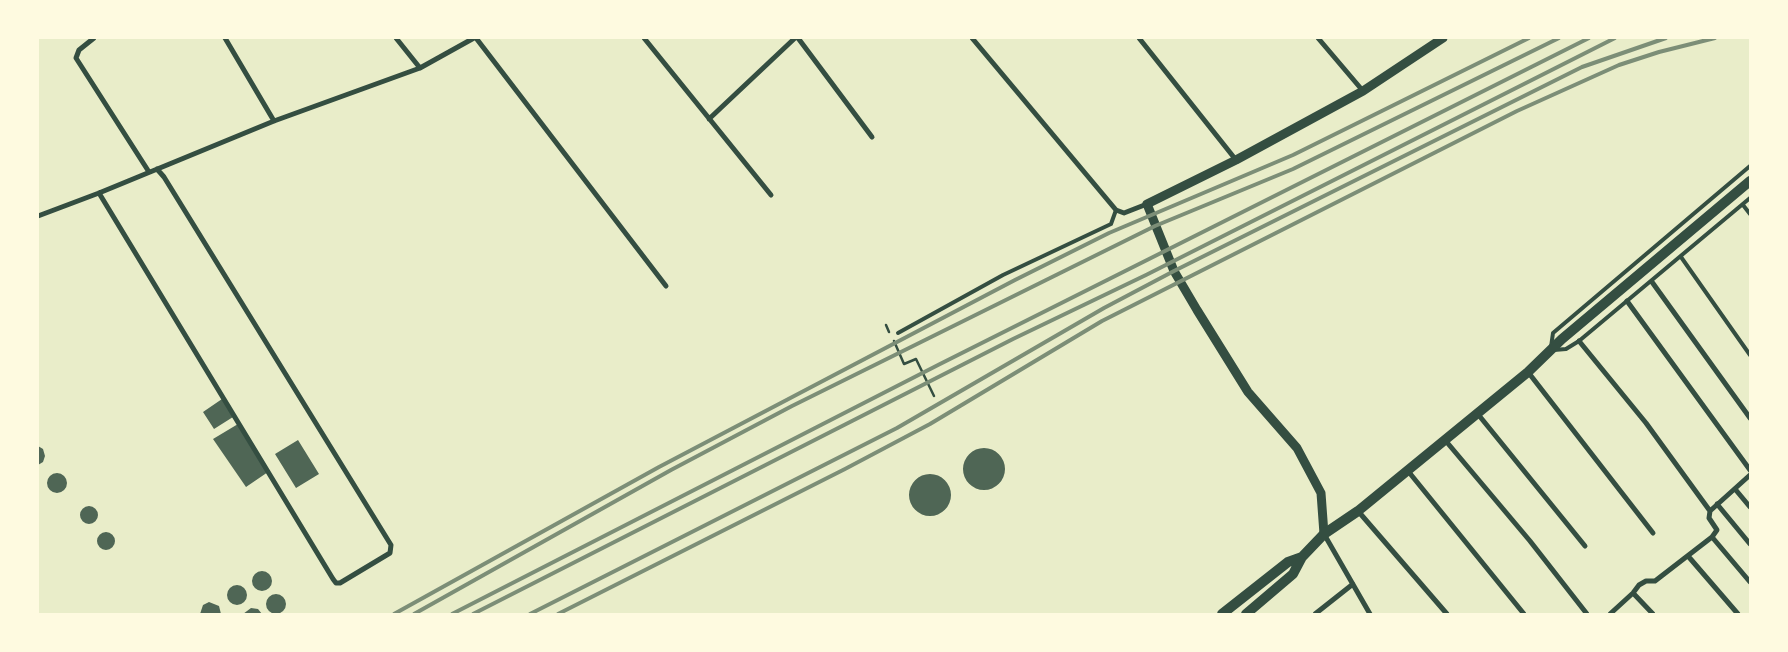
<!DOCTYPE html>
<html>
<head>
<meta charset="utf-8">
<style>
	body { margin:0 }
	#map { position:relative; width:1788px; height:652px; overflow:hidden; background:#e9edc9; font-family:"Nunito Sans",sans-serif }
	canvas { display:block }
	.frame { position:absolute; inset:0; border:39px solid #fefae0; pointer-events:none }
</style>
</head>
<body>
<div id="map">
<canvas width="1788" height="652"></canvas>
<div class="frame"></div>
</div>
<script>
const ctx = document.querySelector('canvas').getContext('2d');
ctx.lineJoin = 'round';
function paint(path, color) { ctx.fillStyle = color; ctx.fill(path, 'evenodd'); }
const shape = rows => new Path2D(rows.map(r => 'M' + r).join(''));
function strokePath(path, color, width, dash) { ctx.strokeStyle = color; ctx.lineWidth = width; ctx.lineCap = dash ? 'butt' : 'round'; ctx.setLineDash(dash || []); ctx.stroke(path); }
paint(shape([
	[222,399,233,417,214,429,203,412],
	[238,424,268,472,246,487,213,439],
	[298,440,319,474,296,488,275,454],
	[38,446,43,449,45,456,43,462,38,465],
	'963 469a21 21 0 1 1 42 0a21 21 0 1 1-42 0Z',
	'47 483a10 10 0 1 1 20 0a10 10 0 1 1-20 0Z',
	'909 495a21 21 0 1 1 42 0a21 21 0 1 1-42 0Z',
	'80 515a9 9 0 1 1 18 0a9 9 0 1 1-18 0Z',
	'97 541a9 9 0 1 1 18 0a9 9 0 1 1-18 0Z',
	'252 581a10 10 0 1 1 20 0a10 10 0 1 1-20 0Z',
	'227 595a10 10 0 1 1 20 0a10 10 0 1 1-20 0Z',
	'266 604a10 10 0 1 1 20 0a10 10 0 1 1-20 0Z',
	[209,602,219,606,221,614,200,614,203,605],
	[251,608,258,609,262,614,243,614]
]), '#4f6655');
strokePath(shape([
	[886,325,889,332],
	[894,341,904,364,916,359,934,396]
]), '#344e41', 2.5);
strokePath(shape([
	[1743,205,1750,214],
	[1681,257,1750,355],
	[898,333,1003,275,1111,224,1116,210],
	[1551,347,1553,333,1750,166],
	[1554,350,1566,349,1579,341,1750,198]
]), '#344e41', 4);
strokePath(shape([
	[94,38,79,50,76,58,149,172],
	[225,38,274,121],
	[396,38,420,68],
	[476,38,666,286],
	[644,38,771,195],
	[798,38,872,137],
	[972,38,1116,210,1124,213,1147,204],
	[1139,38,1236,160],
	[1318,38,1363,91],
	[709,119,795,38],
	[99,193,333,579,336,583,340,583,390,553,391,545,164,177,157,169],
	[38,216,99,193,274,121,420,68,474,38],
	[1652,282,1750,418],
	[1627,301,1750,470],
	[1579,341,1646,423,1710,511],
	[1528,372,1653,533],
	[1477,413,1585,546],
	[1445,440,1530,541,1587,614],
	[1408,471,1524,614],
	[1735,489,1750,507],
	[1717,504,1750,544],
	[1358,511,1447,614],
	[1710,511,1750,475],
	[1324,534,1370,614],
	[1712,537,1750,582],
	[1688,556,1738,614],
	[1633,593,1653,614],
	[1315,614,1353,584],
	[1610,614,1633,593,1639,585,1646,581,1655,581,1712,537,1717,530,1709,518,1710,511]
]), '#344e41', 5);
strokePath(shape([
	[1324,534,1321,493,1297,448,1248,392,1197,310,1174,271,1147,204,1236,160,1363,91,1443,38]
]), '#344e41', 9);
strokePath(shape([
	[1222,614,1288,562,1302,557],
	[1246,614,1293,574,1302,557,1324,534,1358,511,1528,372,1562,339,1750,181]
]), '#344e41', 10);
strokePath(shape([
	[394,614,659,467,1015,280,1109,233,1293,155,1529,38],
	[414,614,671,470,792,406,1155,226,1293,169,1559,38],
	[452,614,940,364,1589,38],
	[473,614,1013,339,1146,275,1615,38],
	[530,614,897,428,1104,308,1174,271,1582,67,1666,38],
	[558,614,845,469,930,424,1102,321,1517,111,1619,65,1659,52,1715,38]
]), '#7c8e77', 4);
</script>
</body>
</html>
